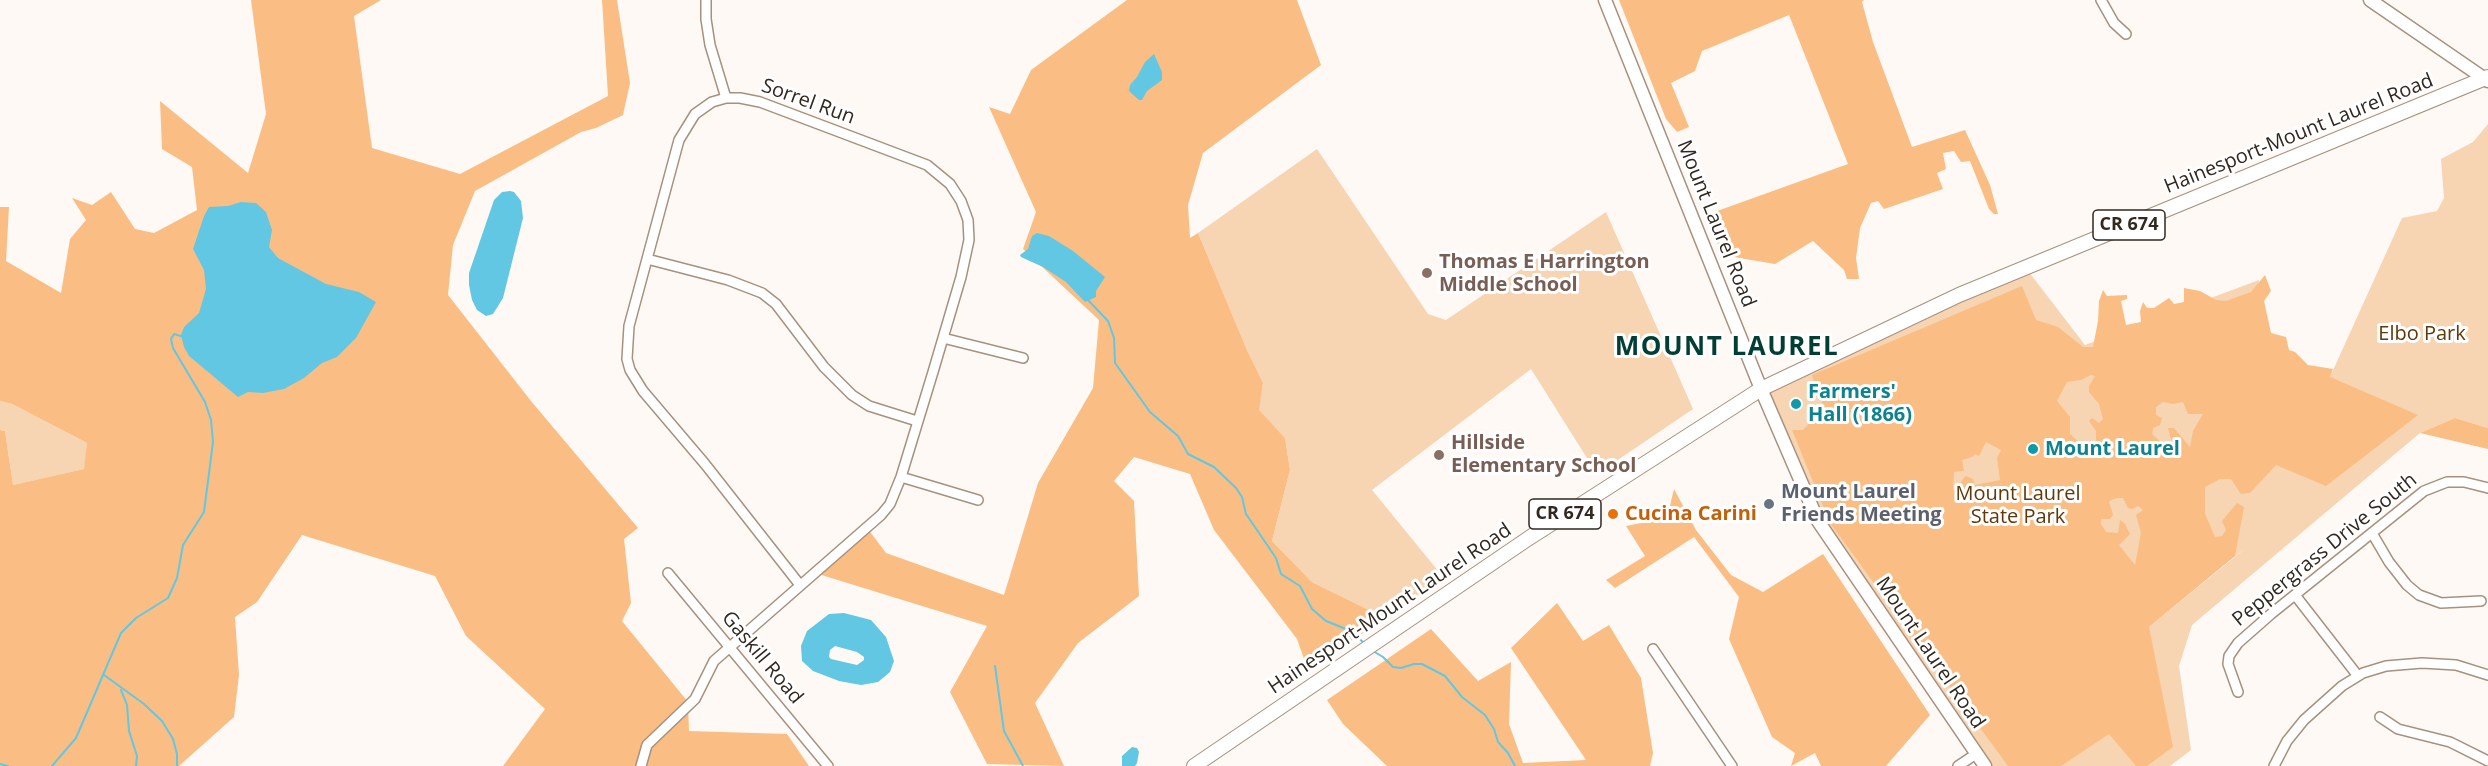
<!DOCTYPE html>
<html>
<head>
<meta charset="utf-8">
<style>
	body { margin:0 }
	canvas { display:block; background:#fef9f5 }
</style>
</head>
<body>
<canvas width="2488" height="766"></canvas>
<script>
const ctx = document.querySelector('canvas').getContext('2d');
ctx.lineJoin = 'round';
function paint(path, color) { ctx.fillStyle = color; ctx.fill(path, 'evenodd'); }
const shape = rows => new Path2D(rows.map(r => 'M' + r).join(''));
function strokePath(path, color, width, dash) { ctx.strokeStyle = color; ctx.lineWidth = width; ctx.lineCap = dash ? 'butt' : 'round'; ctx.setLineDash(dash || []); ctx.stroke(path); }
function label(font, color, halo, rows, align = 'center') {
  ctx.font = font + ' "Open Sans",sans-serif'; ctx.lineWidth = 6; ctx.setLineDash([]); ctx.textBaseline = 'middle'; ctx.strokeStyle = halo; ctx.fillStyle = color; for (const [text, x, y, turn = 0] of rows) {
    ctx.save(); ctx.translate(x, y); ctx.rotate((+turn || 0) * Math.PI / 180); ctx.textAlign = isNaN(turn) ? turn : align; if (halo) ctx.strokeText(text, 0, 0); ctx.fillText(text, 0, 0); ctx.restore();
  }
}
paint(shape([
	[2488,124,2488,428,2455,418,2420,433,2192,625,2179,666,2191,750,2170,766,1988,766,1823,529,1761,389,2025,267,2085,345,2259,280,2254,344,2330,377,2402,218,2437,211,2444,198,2441,159,2473,142],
	[2247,547,2149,627,2139,630],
	[1317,149,1428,314,1446,320,1606,212,1693,409,1597,474,1531,369,1372,490,1444,578,1388,616,1375,613,1312,582,1272,541,1290,470,1285,438,1258,410,1263,383,1247,350,1198,233],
	[0,401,12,404,87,443,85,469,13,485,5,431,0,430]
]), '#f7d4b2');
paint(shape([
	[251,0,381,0,354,16,372,148,460,174,608,96,602,0,617,0,630,83,623,115,596,128,581,132,475,191,453,245,448,295,531,401,638,528,624,539,631,603,622,621,688,702,689,731,787,734,809,766,503,766,545,709,466,636,435,576,302,535,257,602,235,617,239,675,234,717,179,766,0,766,0,430,5,431,13,485,84,469,87,443,12,404,0,401,0,207,9,207,6,261,61,293,70,239,86,220,72,198,92,205,111,192,135,229,154,233,197,210,192,167,162,149,160,101,248,173,266,114],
	[1127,0,1297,0,1321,65,1203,153,1188,205,1190,238,1198,233,1247,350,1263,383,1259,410,1285,438,1290,470,1272,541,1312,582,1375,613,1388,616,1308,670,1297,639,1214,530,1190,474,1134,457,1114,481,1134,501,1139,596,1078,643,1035,703,1064,766,987,764,950,692,987,626,815,573,868,529,886,553,1004,595,1038,483,1093,388,1099,320,1023,249,1036,212,989,107,1010,114,1031,70],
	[1619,0,1864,0,1862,2,1873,42,1912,147,1965,130,1990,185,1998,214,1994,214,1989,209,1970,161,1961,162,1954,151,1943,153,1946,169,1937,173,1943,189,1884,209,1878,201,1871,203,1860,228,1856,258,1859,279,1847,279,1844,270,1813,241,1775,264,1722,255,1706,215,1848,164,1789,15,1702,51,1695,71,1671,83,1689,127,1677,132,1666,119],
	[2265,275,2271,291,2264,301,2271,333,2286,337,2289,350,2295,352,2308,365,2333,369,2330,377,2418,415,2326,486,2276,465,2250,493,2241,494,2231,479,2220,479,2205,487,2205,514,2215,537,2222,536,2226,530,2222,521,2237,503,2244,507,2235,556,2149,627,2173,747,2147,766,2136,766,2109,734,2061,766,2008,766,1830,523,1792,430,1803,430,1824,408,1812,375,2022,286,2036,320,2058,327,2083,347,2093,347,2098,321,2099,301,2103,290,2107,296,2127,295,2127,299,2121,301,2126,325,2141,322,2140,311,2143,302,2147,308,2154,308,2169,298,2174,304,2184,302,2184,288,2200,291,2216,300,2226,301,2251,292],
	[2091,375,2095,376,2089,386,2089,392,2099,404,2103,419,2099,423,2092,418,2089,421,2096,431,2096,442,2083,446,2070,434,2070,417,2057,401,2067,382,2081,380],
	[2163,402,2173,404,2183,402,2188,414,2203,414,2193,431,2190,447,2174,428,2168,428,2173,447,2166,447,2152,434,2153,428,2160,425,2162,418,2156,415,2156,407],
	[1986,442,2001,450,1997,458,2000,480,1975,485,1973,479,1966,476,1962,480,1958,489,1953,490,1954,472,1964,471,1962,460,1972,457,1975,454,1979,456],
	[2117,498,2123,498,2128,508,2132,509,2138,506,2143,510,2136,515,2141,533,2135,565,2119,545,2130,534,2125,524,2120,520,2118,533,2106,532,2101,524,2101,519,2110,519,2113,515,2109,501],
	[2455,418,2488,428,2488,449,2420,433],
	[1674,489,1696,530,1731,575,1763,592,1823,554,1930,715,1886,766,1821,766,1815,753,1791,766,1795,753,1772,737,1729,639,1739,597,1694,537,1615,588,1606,580,1645,556,1626,526,1667,518],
	[1557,603,1583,641,1609,625,1641,678,1653,753,1650,766,1387,766,1343,724,1327,700,1431,629,1478,681,1511,662,1509,724,1523,763,1586,760,1511,648]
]), '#fabe84');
paint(shape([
	[1154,54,1162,72,1162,80,1147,91,1142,100,1139,100,1129,91,1130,85,1137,77,1145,62],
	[510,191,514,192,521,201,523,218,503,298,493,314,486,316,477,310,472,300,469,285,469,273,494,200,502,192],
	[241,202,256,203,266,212,272,230,269,247,278,258,326,284,359,292,376,302,356,338,337,357,322,363,304,378,284,389,263,393,248,392,238,397,189,356,184,347,181,335,184,327,199,313,206,289,204,270,193,249,204,216,209,207,228,206],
	[1037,233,1049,236,1073,251,1105,277,1096,291,1096,297,1085,302,1066,282,1043,267,1021,257,1020,255,1028,249,1032,236],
	[844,613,871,620,886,637,894,661,890,672,878,682,861,685,839,681,813,671,802,661,801,646,807,631,829,614],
	[835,646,857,652,864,657,864,660,857,665,831,659,829,657,830,650],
	[1132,747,1137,748,1139,752,1137,763,1135,766,1122,766,1122,756]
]), '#62c7e2');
strokePath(shape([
	[1087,299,1108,321,1114,338,1115,363,1150,412,1178,436,1188,454,1214,467,1236,488,1242,497,1246,514,1276,558,1281,574,1300,586,1312,609,1326,621,1351,631,1364,643],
	[1373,651,1383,657,1393,667,1401,668,1414,664,1422,664,1445,676,1462,697,1485,715,1494,729,1498,742,1508,753,1515,766],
	[995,666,1004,731,1023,766],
	[104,675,144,704,162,721,173,739,177,754,177,766],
	[121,690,127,705,129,731,137,756,136,766],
	[0,764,8,766],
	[52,766,76,738,121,633,136,618,168,598,177,578,183,545,204,512,213,442,211,420,205,402,173,348,171,339,174,334,184,337]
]), '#62c7e2', 2);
const street = shape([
	[706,0,706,19,710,45,726,98],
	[2101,0,2114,23,2126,34],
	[647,259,728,280,762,293,776,304,824,367,852,395,869,406,917,421],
	[943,338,1023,358],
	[901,477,978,500],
	[2372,533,2389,562,2407,585,2419,595,2441,603,2481,601],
	[668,573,828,766],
	[2295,595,2358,676],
	[1653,649,1732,766],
	[2238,692,2228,664,2229,656,2238,643,2271,614,2424,491,2447,482,2464,482,2488,488],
	[2380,717,2398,729,2450,742,2488,761],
	[641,766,647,745,695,699,714,661,881,515,890,504,901,477,933,372,961,277,969,240,968,220,961,201,950,184,927,165,760,102,740,98,726,98,712,102,695,114,679,140,629,326,627,359,630,370,643,391,705,464,800,585],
	[1958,766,1976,754],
	[2274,766,2287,741,2304,720,2342,686,2363,673,2386,666,2422,663,2456,665,2488,675]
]);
const secondary = shape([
	[1605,0,1761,389,1818,521,1985,766],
	[2370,0,2488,81]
]);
const primary = shape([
	[1194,766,1529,538,1761,389,1959,295,2488,77]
]);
strokePath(street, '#a7917e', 12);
strokePath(secondary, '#a7917e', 15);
strokePath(primary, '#a7917e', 16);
strokePath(street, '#fff', 9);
strokePath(secondary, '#fff', 12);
strokePath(primary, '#fff', 14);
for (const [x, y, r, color] of [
	[1427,273,6,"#8d6e63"],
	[1796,404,6,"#0f9aa8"],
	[2033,449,6,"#0f9aa8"],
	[1439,455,6,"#8d6e63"],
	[1769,504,6,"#6b7280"],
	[1613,514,6,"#e8710a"]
]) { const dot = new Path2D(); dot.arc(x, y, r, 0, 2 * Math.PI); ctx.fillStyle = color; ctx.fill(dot); strokePath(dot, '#fff', 2); }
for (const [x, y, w] of [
	[2129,225,72],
	[1565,514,72]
]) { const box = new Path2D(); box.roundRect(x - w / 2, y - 15, w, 30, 4.5); ctx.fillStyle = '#fff'; ctx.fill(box); strokePath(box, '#312820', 1.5); }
label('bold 18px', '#312820', null, [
	["CR 674",2129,225],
	["CR 674",1565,514]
]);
label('20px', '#312820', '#fff', [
	["Sorrel Run",808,102,20],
	["Hainesport-Mount Laurel Road",2299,134,-22],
	["Mount Laurel Road",1716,224,68],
	["Peppergrass Drive South",2325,550,-39],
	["Hainesport-Mount Laurel Road",1390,609,-34],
	["Mount Laurel Road",1930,653,56],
	["Gaskill Road",762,658,50]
]);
label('bold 20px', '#785e54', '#fff', [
	["Thomas E Harrington",1439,262],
	["Middle School",1439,285],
	["Hillside",1451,443],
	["Elementary School",1451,466]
], 'left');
label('20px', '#5f390a', '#fff', [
	["Elbo Park",2422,334],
	["Mount Laurel",2018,494],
	["State Park",2018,517]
]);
label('bold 20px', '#0d838f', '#fff', [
	["Farmers'",1808,392],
	["Hall (1866)",1808,415],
	["Mount Laurel",2045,449]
], 'left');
label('bold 20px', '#5b616d', '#fff', [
	["Mount Laurel",1781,492],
	["Friends Meeting",1781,515]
], 'left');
label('bold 20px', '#c56008', '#fff', [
	["Cucina Carini",1625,514]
], 'left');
ctx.letterSpacing = '1.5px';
label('bold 26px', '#013f35', '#fff', [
	["MOUNT LAUREL",1727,348]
]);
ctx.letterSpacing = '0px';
</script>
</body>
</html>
